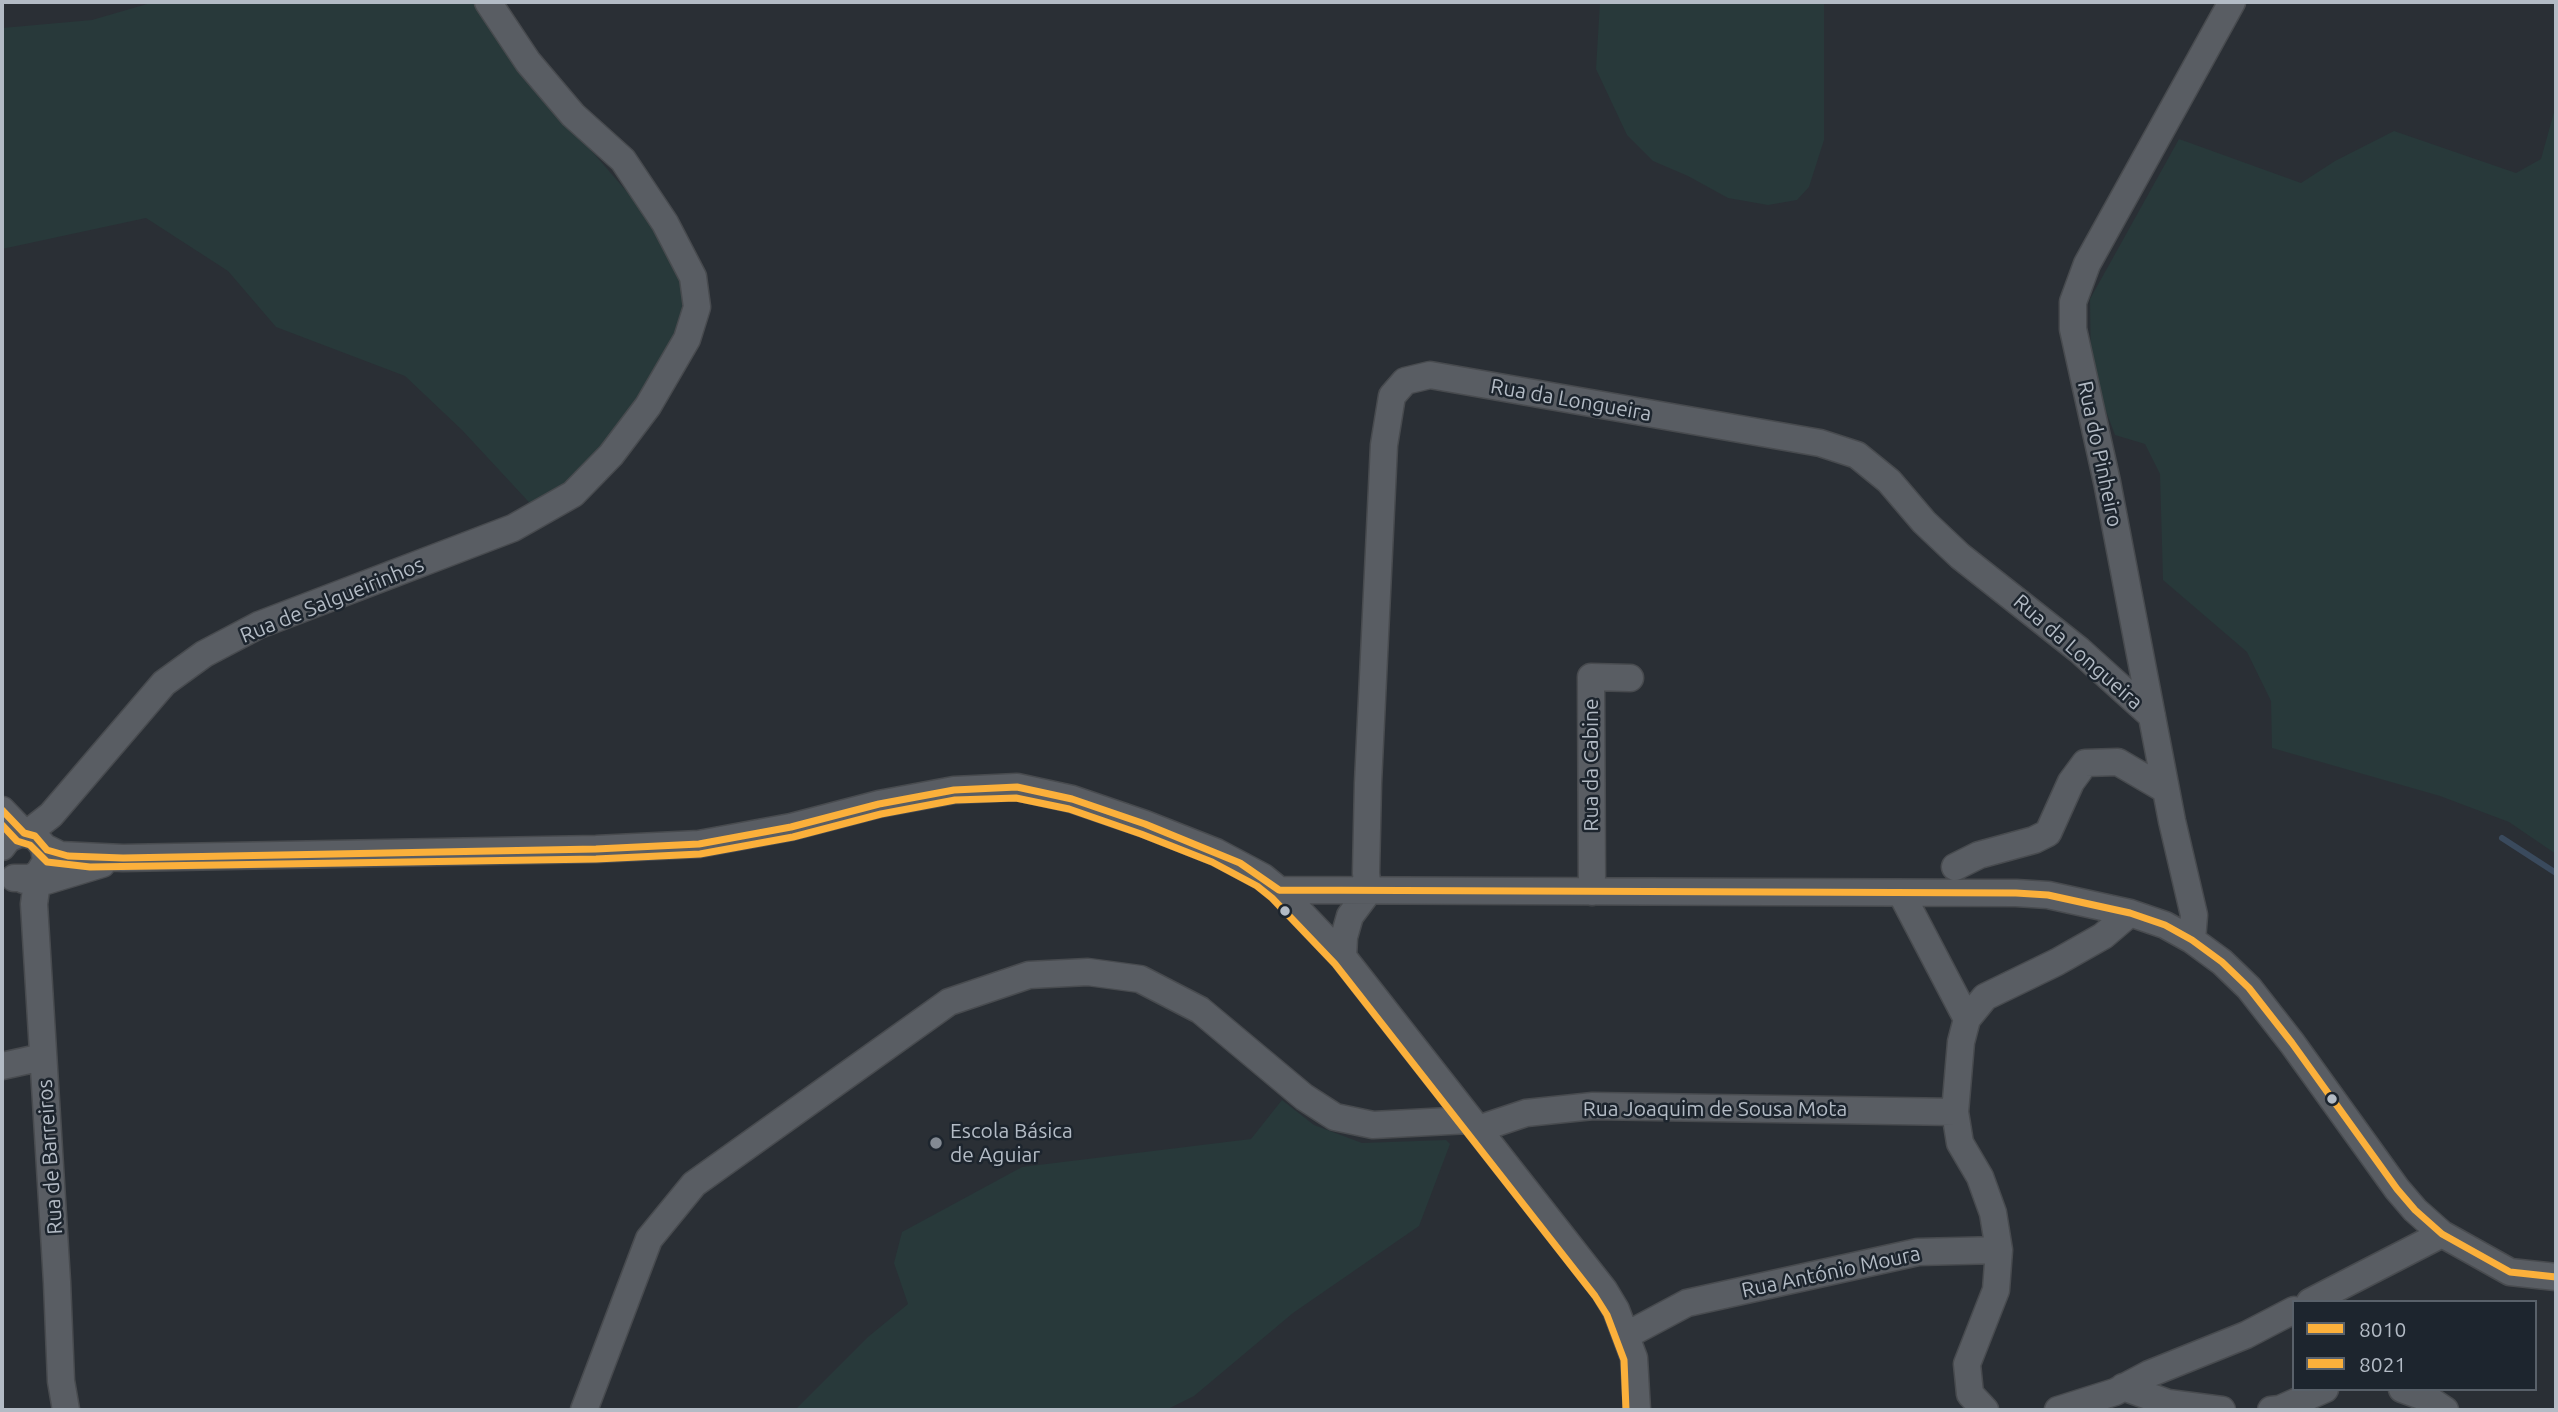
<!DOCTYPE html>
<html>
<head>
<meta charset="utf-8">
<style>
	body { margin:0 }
	#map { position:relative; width:2558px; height:1412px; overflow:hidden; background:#2a2f35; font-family:Ubuntu,sans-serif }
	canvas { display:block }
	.frame { position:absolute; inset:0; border:4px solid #b3bbc5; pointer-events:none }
	.legend { position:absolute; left:2292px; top:1300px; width:245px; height:91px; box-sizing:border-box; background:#1d252e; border:2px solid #59616a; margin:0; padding:9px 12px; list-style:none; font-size:21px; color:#b3bbc5 }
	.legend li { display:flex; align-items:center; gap:14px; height:35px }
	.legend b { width:35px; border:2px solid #59616a }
</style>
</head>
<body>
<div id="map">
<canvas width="2558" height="1412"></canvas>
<div class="frame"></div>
<ul class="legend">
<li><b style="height:9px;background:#fbb03b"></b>8010</li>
<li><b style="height:9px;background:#fbb03b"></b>8021</li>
</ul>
</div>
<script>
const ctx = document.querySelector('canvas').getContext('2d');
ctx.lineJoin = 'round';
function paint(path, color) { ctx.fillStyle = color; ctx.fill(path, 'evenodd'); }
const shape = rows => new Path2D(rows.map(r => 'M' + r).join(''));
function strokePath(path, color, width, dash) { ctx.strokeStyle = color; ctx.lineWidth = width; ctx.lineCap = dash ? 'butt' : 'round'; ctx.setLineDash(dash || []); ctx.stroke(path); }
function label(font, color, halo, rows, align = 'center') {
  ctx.font = font + ' Ubuntu,sans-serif'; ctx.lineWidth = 5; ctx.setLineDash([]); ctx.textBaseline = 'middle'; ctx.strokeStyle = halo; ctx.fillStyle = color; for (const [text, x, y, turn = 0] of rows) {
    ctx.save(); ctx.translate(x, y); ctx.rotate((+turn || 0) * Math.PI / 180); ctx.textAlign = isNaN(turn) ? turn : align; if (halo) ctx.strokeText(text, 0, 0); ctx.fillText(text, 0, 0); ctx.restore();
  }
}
paint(shape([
	[154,2,477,2,513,60,641,208,685,279,681,324,634,406,569,502,539,513,462,430,405,376,276,327,228,271,146,218,2,249,2,28,92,20],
	[1600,2,1824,2,1824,140,1809,187,1797,200,1768,205,1728,198,1688,176,1653,161,1627,135,1596,69],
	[2556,105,2556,854,2509,822,2440,796,2272,748,2271,701,2247,652,2163,580,2160,474,2145,444,2115,435,2091,371,2090,299,2179,139,2301,183,2335,161,2394,131,2516,173,2541,159],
	[1282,1100,1314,1125,1362,1143,1446,1140,1450,1144,1419,1226,1293,1313,1194,1396,1166,1410,795,1410,868,1337,908,1304,894,1263,902,1232,1022,1167,1251,1139]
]), '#28393a');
strokePath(shape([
	[2502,838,2556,873]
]), '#3a4a5d', 6);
const minor = shape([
	[2,810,24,833],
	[28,833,51,815,164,683,204,654,259,625,513,528,573,494,611,455,648,406,687,339,697,307,693,277,665,223,623,160,573,115,528,62,488,2],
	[2,847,8,839,21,833,35,836,44,847,46,861,38,874,30,878,14,878],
	[44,847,60,855,123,858,596,849,699,844,791,827,879,804,954,790,1017,787,1072,799,1145,824,1216,852,1263,877,1279,890,1343,957,1604,1290,1616,1310,1634,1358,1637,1410],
	[1955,867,1979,855,2034,840,2048,833,2071,782,2085,763,2118,762,2166,790],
	[43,868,37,882,34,904,57,1282,61,1381,66,1410],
	[24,880,46,881,102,864],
	[1279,890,2016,893,2048,895,2130,913,2165,925,2192,940,2222,962,2249,988,2292,1043,2397,1189,2415,1210,2442,1234,2510,1272,2556,1277],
	[1592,892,1591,677,1630,678],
	[1901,893,1967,1019],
	[2192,940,2194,915,2172,821,2107,482,2073,329,2073,302,2087,264,2232,2],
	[1343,957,1344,937,1350,916,1368,892,1366,873,1368,783,1384,445,1392,396,1405,381,1430,375,1820,443,1857,455,1889,481,1924,522,1960,556,2079,650,2152,716],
	[2,1066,43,1057],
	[1478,1129,1526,1113,1593,1106,1955,1112],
	[2310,1302,2442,1234],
	[1627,1335,1687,1303,1918,1252,1999,1250],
	[2123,1387,2168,1403,2222,1410],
	[2402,1389,2427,1398,2445,1410],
	[584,1410,649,1239,694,1184,949,1002,1029,975,1088,972,1140,979,1200,1010,1304,1097,1335,1117,1373,1125,1469,1120],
	[1985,1410,1970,1394,1967,1364,1996,1290,1999,1250,1993,1213,1980,1177,1960,1143,1955,1112,1961,1042,1967,1019,1985,997,2057,962,2103,936,2130,913],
	[2058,1410,2115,1392,2149,1374,2246,1335,2294,1310],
	[2271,1410,2280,1409,2325,1389]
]);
strokePath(minor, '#484b4f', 29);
strokePath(minor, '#595d63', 26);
strokePath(shape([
	[2,810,24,833,35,836,47,850,68,856,123,858,596,849,699,844,791,827,879,804,954,790,1017,787,1072,799,1145,824,1240,863,1279,890],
	[1279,890,2016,893,2048,895,2130,913,2165,925,2192,940,2222,962,2249,988,2292,1043,2397,1189,2415,1210,2442,1234,2510,1272,2556,1277]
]), '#fbb03b', 7);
strokePath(shape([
	[2,825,17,841,30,845,47,862,90,867,596,859,700,854,793,837,881,814,955,800,1016,798,1069,809,1141,834,1212,862,1257,886,1272,898,1335,964,1595,1296,1607,1315,1624,1360,1626,1410]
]), '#fbb03b', 7);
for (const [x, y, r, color] of [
	[1285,911,6,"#b3bbc5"],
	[2332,1099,6,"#b3bbc5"],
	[936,1143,7,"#838a93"]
]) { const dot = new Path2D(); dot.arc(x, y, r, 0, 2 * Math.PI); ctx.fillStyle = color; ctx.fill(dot); strokePath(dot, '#1d252e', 2.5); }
label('21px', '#b3bbc5', '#1d252e', [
	["Rua da Longueira",1571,400,10],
	["Rua do Pinheiro",2100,454,78],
	["Rua de Salgueirinhos",332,600,-22],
	["Rua da Longueira",2078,652,41],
	["Rua da Cabine",1591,765,-90],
	["Rua Joaquim de Sousa Mota",1715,1109],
	["Rua de Barreiros",50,1157,-94],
	["Rua António Moura",1831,1272,-12]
]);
label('21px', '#b3bbc5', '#1d252e', [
	["Escola Básica",950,1131],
	["de Aguiar",950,1155]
], 'left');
</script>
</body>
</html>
